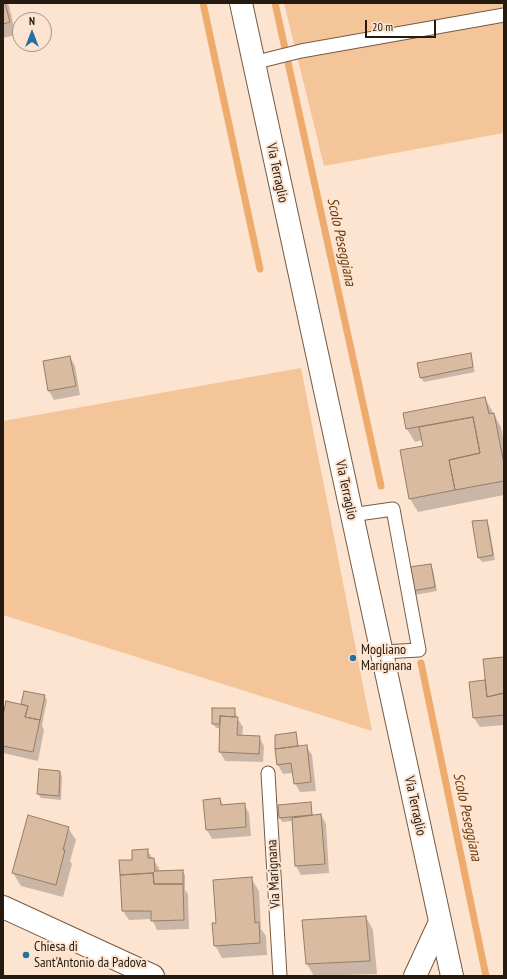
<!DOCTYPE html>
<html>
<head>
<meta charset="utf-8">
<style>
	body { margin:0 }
	#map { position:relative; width:507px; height:979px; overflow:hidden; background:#fde4d0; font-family:"PT Sans Narrow",sans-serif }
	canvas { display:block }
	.frame { position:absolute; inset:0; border:4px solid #251a10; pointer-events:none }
	.north { position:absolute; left:12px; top:12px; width:40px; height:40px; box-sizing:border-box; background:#fde4d0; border:1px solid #a79383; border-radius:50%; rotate:0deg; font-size:11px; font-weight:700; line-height:16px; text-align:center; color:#251a10 }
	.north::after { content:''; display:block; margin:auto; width:14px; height:18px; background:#2470a3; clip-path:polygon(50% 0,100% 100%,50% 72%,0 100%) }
	.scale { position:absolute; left:365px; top:20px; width:71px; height:18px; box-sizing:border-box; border:2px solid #251a10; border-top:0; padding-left:5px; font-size:12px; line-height:14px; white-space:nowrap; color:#251a10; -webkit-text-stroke:3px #fde4d0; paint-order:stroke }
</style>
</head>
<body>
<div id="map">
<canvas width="507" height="979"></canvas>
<div class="frame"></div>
<div class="north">N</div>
<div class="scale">20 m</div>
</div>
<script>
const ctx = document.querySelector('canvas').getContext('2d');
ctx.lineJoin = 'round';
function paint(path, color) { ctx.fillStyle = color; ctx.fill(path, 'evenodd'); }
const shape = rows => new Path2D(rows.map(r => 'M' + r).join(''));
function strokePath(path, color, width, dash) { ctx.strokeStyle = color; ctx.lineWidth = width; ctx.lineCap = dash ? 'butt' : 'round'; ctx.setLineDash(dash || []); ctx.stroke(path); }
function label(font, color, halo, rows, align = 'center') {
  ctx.font = font + ' "PT Sans Narrow",sans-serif'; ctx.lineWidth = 4; ctx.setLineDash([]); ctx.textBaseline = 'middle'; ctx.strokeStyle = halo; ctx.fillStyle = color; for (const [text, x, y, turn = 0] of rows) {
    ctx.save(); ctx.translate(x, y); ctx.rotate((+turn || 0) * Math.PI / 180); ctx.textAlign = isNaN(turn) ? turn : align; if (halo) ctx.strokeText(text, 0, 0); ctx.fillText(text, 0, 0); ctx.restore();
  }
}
paint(shape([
	[284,3,504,3,504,133,324,166],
	[301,368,372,731,3,615,3,421]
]), '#f5c59a');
paint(shape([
	[3,3,7,3,9,6,16,35,3,38],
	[470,354,475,372,424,382,421,378],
	[70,357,75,366,80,395,54,400,49,391],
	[485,398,501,427,504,443,504,495,418,512,410,499,401,451,424,446,423,440,415,442,407,429,404,414],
	[486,521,489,526,495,560,482,562,479,558],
	[431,565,433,569,437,591,409,596],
	[504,658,504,725,480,727,474,718,470,683,486,681],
	[44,696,47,700,42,725,44,730,38,761,3,753,3,721,24,706,22,704],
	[234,709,237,718,243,727,242,737,259,737,264,746,263,762,225,761,220,752,221,728,216,728,213,724],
	[296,733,299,747,306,746,312,755,316,791,300,792,295,783,294,773,283,774,278,765,276,749],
	[60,772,62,777,61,800,41,798,38,794],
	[220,799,223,805,244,804,249,813,251,836,212,839,207,830,204,801],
	[310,803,313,816,321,815,326,824,329,873,301,875,296,866,293,821,282,822,280,818,279,806],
	[68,828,76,840,70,861,72,864,63,897,21,886,13,873],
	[147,850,159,868,159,871,182,871,185,875,185,890,188,894,189,929,157,930,152,919,129,920,123,911,133,861],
	[251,878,259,891,261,929,266,936,267,955,222,958,215,945],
	[366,917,373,930,377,974,314,976,307,964,303,921]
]), '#0003');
strokePath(shape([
	[203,3,260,269],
	[275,3,381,486],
	[421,663,486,976]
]), '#eeab6e', 7);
const building = shape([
	[3,3,5,3,10,22,3,24,3,3],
	[471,353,473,367,420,378,417,363,471,353],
	[70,356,76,386,48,391,43,361,70,356],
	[485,397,489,414,494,413,504,464,504,481,455,490,449,460,480,453,473,417,406,429,403,413,485,397],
	[473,417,480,453,449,460,455,490,409,499,400,450,423,446,419,427,473,417],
	[487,520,493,555,478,558,472,521,487,520],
	[431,564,435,587,406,592,402,568,431,564],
	[504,657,504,693,487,697,483,659,504,657],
	[485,680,487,697,504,693,504,715,473,718,469,682,485,680],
	[24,691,45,695,40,720,25,717,28,706,21,704,24,691],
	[6,701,28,706,25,717,40,720,33,752,3,746,3,716,6,701],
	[212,708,235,708,235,717,220,716,220,724,212,724,212,708],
	[220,716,238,717,237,735,260,736,259,754,219,752,220,716],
	[296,732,298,746,275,749,275,735,296,732],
	[307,745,311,782,294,784,291,763,277,765,275,749,307,745],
	[39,769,60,771,59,796,37,794,39,769],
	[220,798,221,805,245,803,246,827,206,830,203,800,220,798],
	[311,802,312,815,279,818,278,805,311,802],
	[321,814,325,864,295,866,292,818,321,814],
	[28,815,69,827,63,850,65,850,56,885,12,873,28,815],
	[148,849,148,858,154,858,155,871,153,873,120,875,119,860,132,860,132,850,148,849],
	[183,870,183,884,154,884,153,873,155,871,183,870],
	[153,873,154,884,183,884,184,920,151,921,151,911,122,911,120,875,153,873],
	[252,877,255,923,259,922,260,943,214,946,212,923,216,923,213,880,252,877],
	[366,916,370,961,306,964,302,920,366,916]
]);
paint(building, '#d8bba1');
strokePath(building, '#987c65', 1);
const lane = shape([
	[253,63,301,51,504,15],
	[351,515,393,509,419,650,383,652],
	[268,773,280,976]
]);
const street = shape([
	[3,907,153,976],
	[415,976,439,924]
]);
const primary = shape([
	[241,3,452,976]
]);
strokePath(lane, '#755b44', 15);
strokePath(street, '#755b44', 24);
strokePath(primary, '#755b44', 24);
strokePath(lane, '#fff', 13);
strokePath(street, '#fff', 22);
strokePath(primary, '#fff', 22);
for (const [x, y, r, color] of [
	[353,658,4,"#2470a3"],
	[26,955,4,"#2470a3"]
]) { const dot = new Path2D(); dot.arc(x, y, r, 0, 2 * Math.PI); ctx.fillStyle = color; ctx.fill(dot); strokePath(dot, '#fde4d0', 1.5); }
label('14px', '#251a10', '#fde4d0', [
	["Via Terraglio",277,173,78],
	["Via Terraglio",346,490,78],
	["Via Terraglio",415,806,78],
	["Via Marignana",274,874,-93]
]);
label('14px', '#251a10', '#fde4d0', [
	["Mogliano",361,650],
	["Marignana",361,666],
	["Chiesa di",34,947],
	["Sant'Antonio da Padova",34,963]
], 'left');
label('italic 15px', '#683c0c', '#fde4d0', [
	["Scolo Peseggiana",341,242,78],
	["Scolo Peseggiana",467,817,78]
]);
</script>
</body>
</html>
